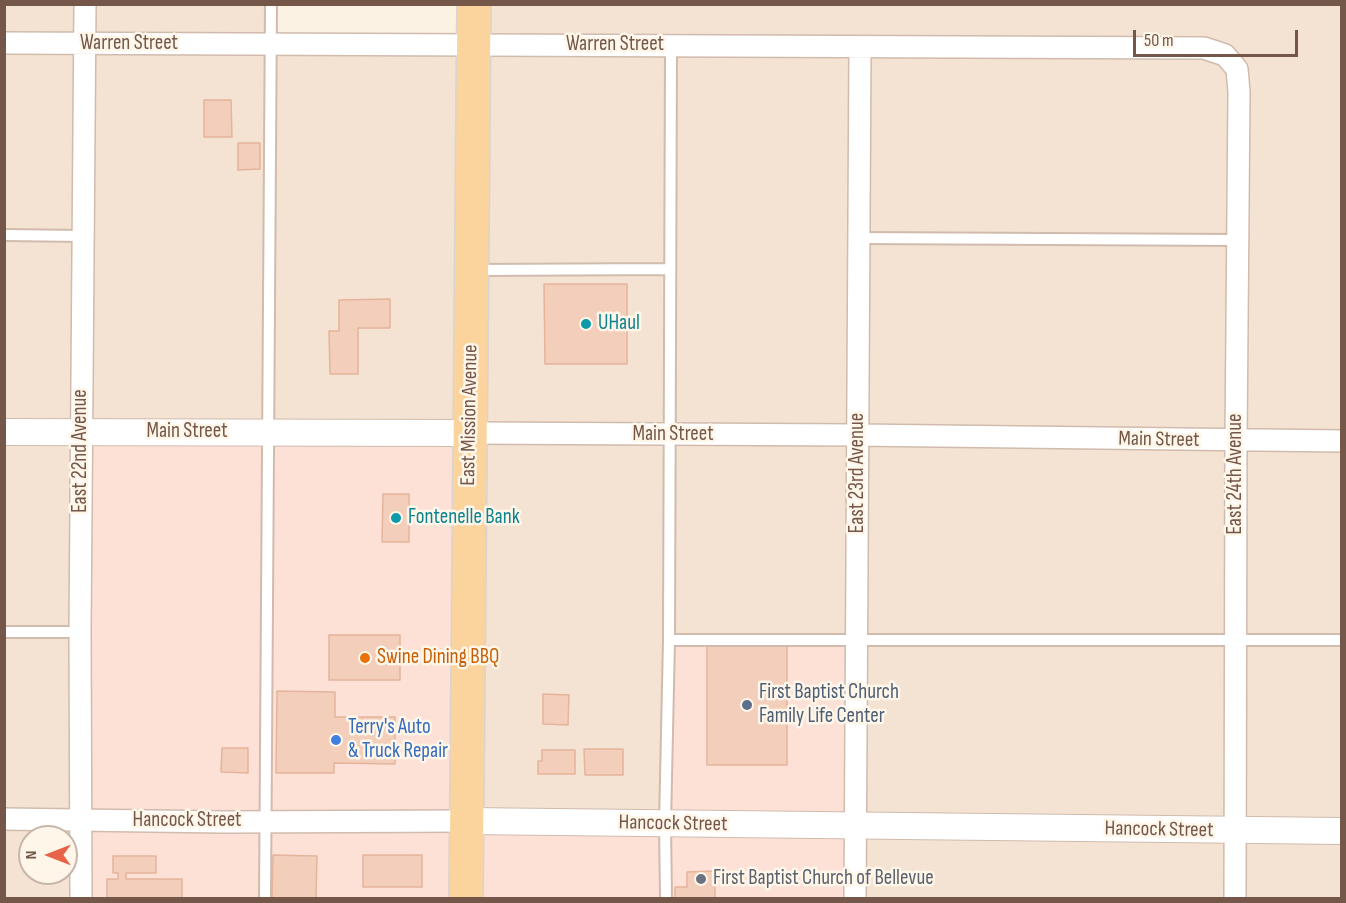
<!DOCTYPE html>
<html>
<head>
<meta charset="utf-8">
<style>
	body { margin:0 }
	#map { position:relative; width:1346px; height:903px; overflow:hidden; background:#fcf2e4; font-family:"Sofia Sans Condensed",sans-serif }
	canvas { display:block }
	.frame { position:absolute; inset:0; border:6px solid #755749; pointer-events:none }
	.north { position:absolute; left:18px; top:825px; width:60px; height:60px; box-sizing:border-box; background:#fff6ea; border:2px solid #c8b6aa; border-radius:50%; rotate:270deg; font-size:16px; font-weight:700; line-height:24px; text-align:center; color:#755749 }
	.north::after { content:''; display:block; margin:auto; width:21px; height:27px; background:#e76448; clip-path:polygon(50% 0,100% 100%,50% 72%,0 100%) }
	.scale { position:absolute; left:1133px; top:30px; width:165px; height:27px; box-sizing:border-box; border:3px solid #755749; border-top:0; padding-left:8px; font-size:18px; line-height:21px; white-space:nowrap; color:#755749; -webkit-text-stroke:4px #fff6ea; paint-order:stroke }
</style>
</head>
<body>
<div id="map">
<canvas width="1346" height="903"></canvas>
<div class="frame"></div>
<div class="north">N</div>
<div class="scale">50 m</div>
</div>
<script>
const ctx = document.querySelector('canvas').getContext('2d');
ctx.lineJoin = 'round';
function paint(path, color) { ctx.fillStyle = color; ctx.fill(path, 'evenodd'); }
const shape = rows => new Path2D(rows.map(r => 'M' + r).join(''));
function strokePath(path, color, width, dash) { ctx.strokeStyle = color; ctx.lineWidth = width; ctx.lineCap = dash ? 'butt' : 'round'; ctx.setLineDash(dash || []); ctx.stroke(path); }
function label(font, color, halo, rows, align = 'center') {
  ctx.font = font + ' "Sofia Sans Condensed",sans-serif'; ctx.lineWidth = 5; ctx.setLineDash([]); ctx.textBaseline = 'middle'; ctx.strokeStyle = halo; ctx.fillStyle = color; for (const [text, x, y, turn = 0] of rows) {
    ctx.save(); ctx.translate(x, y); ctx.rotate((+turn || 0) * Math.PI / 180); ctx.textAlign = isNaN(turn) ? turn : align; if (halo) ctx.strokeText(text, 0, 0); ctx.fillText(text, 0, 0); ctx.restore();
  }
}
paint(shape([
	[474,4,1341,5,1341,898,863,898,665,824,81,898,5,898,5,5,271,5,270,44,474,44],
	[30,837,66,837,66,873,30,873]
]), '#f4e3d2');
paint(shape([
	[81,432,470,433,467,821,665,824,669,640,857,639,856,898,81,898]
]), '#fde1d7');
const building = shape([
	[204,100,231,100,232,137,204,137,204,100],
	[238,143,260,143,260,169,238,170,238,143],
	[544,284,627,284,627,364,545,364,544,284],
	[390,299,390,328,358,328,358,374,330,374,329,331,339,331,339,300,390,299],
	[383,494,409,494,409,542,382,542,383,494],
	[329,635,400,635,400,680,329,680,329,635],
	[707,646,787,646,787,765,707,765,707,646],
	[277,691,335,692,335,717,395,717,395,764,334,763,334,773,276,773,277,691],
	[543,694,569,695,568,725,543,724,543,694],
	[222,748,248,748,248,773,221,772,222,748],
	[584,749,623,749,623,775,585,775,584,749],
	[542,750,575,750,575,774,538,774,538,761,542,761,542,750],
	[273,855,317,856,316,898,272,898,273,855],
	[363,855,422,855,422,887,363,887,363,855],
	[113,856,156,856,156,873,126,873,126,879,182,879,182,898,107,898,107,879,118,879,118,873,113,873,113,856],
	[715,871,715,898,675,898,675,887,687,887,687,872,715,871]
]);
paint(building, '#f2cebb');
strokePath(building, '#e5b49b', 1.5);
const service = shape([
	[4,235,83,236],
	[859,238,1238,240],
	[475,270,670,269],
	[4,632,80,632],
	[669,640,1342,640],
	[265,898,271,4],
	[666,898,665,824,669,640,671,46]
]);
const minor = shape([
	[4,43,1204,48,1225,55,1237,69,1239,92,1236,441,1235,898],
	[470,433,858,435,1342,441],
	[4,819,224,822,467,821],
	[81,898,80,632,85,4],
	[855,898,860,48]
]);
const tertiary = shape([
	[4,432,470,433],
	[467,821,1342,831]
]);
const primary = shape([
	[466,898,474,4]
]);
strokePath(service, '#d0bbad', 14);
strokePath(minor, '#d0bbad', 24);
strokePath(tertiary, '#d0bbad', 28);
strokePath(primary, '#dbd3d0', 36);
strokePath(service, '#fff', 10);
strokePath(minor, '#fff', 21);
strokePath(tertiary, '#fff', 26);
strokePath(primary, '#fbd39c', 33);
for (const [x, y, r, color] of [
	[586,324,6,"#0f9aa8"],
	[396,518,6,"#0f9aa8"],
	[365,658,6,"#e8710a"],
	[747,705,6,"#5c6f8a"],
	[336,740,6,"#3f7fe0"],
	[701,879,6,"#6b7280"]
]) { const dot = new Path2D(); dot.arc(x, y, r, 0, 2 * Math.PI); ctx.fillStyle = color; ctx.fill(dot); strokePath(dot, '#fff6ea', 2); }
label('21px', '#755749', '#fff6ea', [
	["Warren Street",129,44],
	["Warren Street",615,45],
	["East Mission Avenue",470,415,-89],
	["Main Street",187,432],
	["Main Street",673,435],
	["Main Street",1159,440,1],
	["East 22nd Avenue",81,451,-90],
	["East 23rd Avenue",858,473,-90],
	["East 24th Avenue",1236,474,-90],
	["Hancock Street",187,821],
	["Hancock Street",673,824,1],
	["Hancock Street",1159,830,1]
]);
label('21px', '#0d838f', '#fff6ea', [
	["UHaul",598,324],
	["Fontenelle Bank",408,518]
], 'left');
label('21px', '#c56008', '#fff6ea', [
	["Swine Dining BBQ",377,658]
], 'left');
label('21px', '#4e5e75', '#fff6ea', [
	["First Baptist Church",759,693],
	["Family Life Center",759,717]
], 'left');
label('21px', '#366cbe', '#fff6ea', [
	["Terry's Auto",348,728],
	["& Truck Repair",348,752]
], 'left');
label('21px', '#5b616d', '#fff6ea', [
	["First Baptist Church of Bellevue",713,879]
], 'left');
</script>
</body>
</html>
